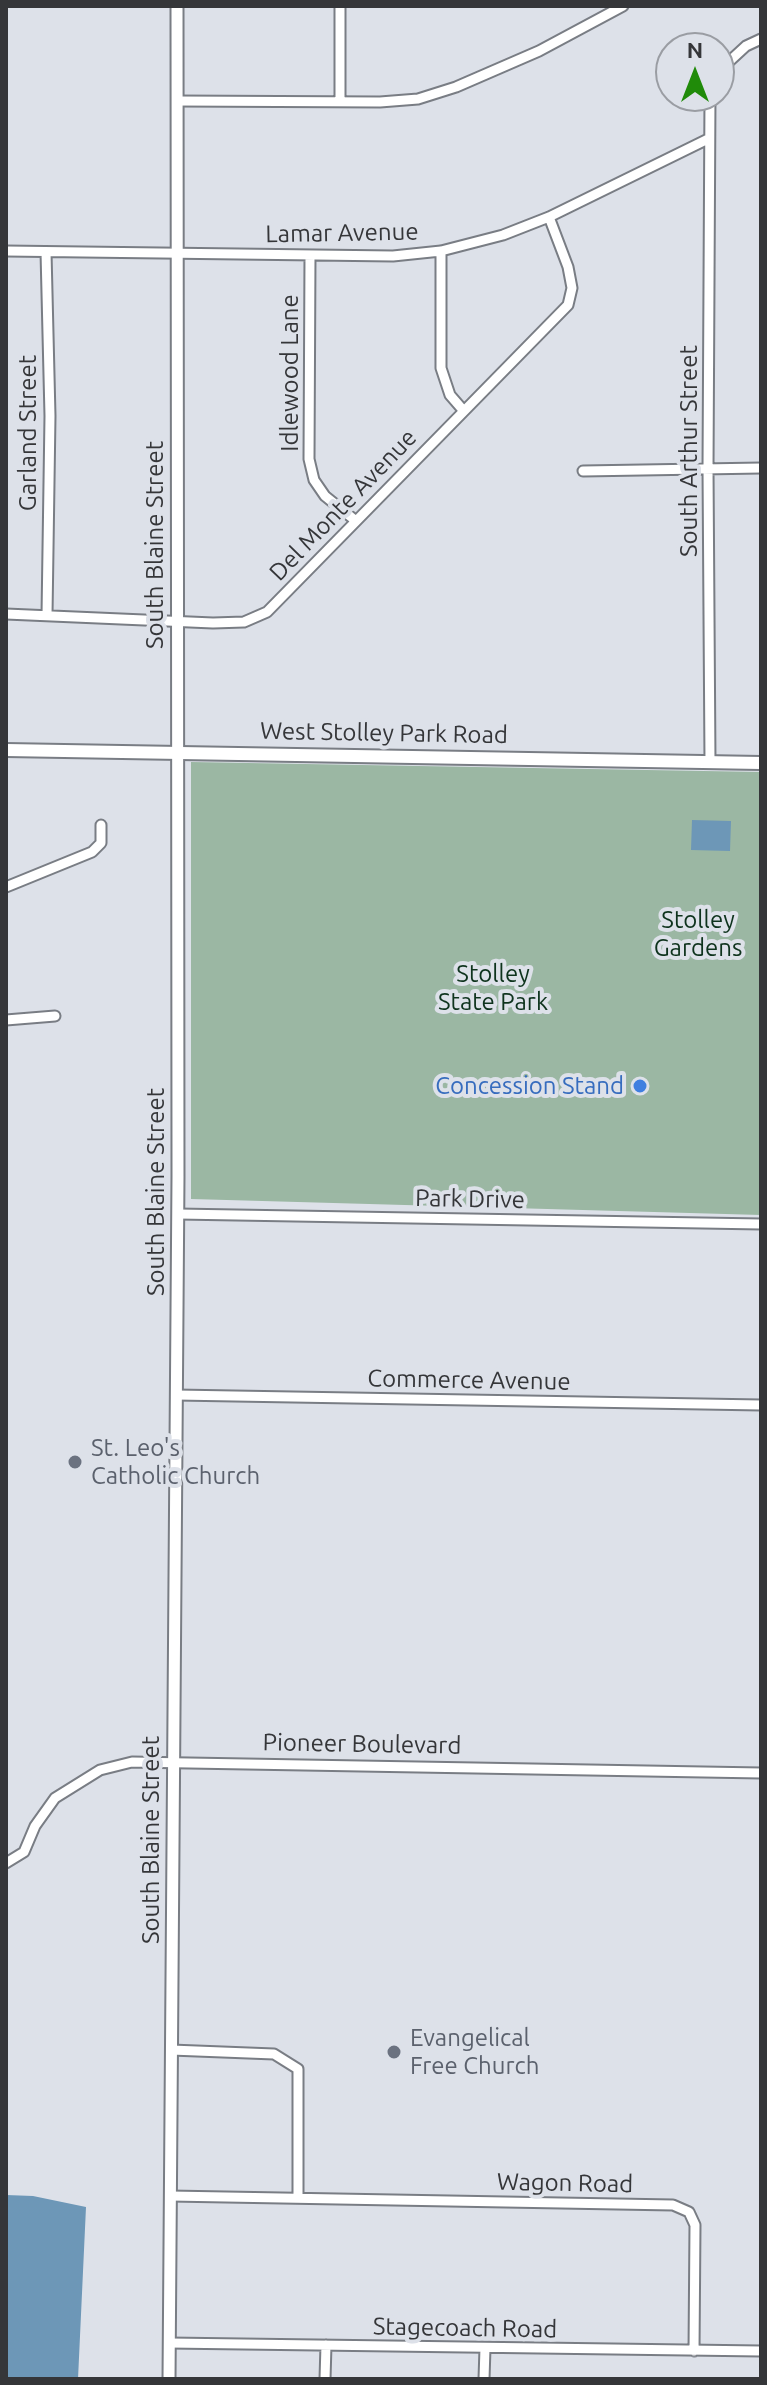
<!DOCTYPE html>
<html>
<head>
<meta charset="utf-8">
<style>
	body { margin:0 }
	#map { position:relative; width:767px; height:2385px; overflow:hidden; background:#dde1e9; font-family:Ubuntu,sans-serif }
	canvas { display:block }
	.frame { position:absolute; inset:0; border:8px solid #353639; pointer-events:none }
	.north { position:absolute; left:655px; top:32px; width:80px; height:80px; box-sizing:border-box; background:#dde1e9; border:2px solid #9a9da3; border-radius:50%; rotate:0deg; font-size:22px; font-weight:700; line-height:32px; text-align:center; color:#353639 }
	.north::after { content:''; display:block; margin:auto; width:28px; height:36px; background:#208b09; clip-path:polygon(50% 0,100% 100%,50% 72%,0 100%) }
</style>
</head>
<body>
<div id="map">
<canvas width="767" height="2385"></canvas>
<div class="frame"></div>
<div class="north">N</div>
</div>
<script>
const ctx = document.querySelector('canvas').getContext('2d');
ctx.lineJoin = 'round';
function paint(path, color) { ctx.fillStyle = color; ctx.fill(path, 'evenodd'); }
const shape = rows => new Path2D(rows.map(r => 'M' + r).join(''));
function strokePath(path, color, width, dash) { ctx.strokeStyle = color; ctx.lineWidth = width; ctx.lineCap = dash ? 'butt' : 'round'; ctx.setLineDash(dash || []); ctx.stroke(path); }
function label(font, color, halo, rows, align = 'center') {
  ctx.font = font + ' Ubuntu,sans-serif'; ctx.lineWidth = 8; ctx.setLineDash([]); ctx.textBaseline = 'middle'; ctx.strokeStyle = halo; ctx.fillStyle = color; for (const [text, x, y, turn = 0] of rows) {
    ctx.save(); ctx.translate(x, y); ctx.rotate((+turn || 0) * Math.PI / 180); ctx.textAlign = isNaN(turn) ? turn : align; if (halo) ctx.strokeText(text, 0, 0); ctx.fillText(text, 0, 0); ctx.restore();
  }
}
paint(shape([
	[191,762,761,772,761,1215,191,1199]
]), '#9bb7a3');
paint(shape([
	[692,820,731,821,730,851,691,850],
	[6,2195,33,2196,86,2207,78,2379,6,2379]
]), '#6d97b7');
const minor = shape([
	[719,74,721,69,746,46,761,39],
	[710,96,708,468,710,762],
	[177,101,380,102,418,99,456,87,539,51,623,6],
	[340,101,340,6],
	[6,251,393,256,441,251,503,235,549,217,708,139],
	[441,251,441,368,450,395,463,410],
	[46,252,50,416,47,615],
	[310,256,309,459,314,480,325,496,356,521],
	[583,471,761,468],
	[6,614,213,623,244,622,267,612,568,305,572,288,568,267,549,217],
	[6,887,92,852,101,843,101,825],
	[6,1020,55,1016],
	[178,1214,761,1224],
	[176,1395,761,1405],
	[6,1863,24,1852,35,1826,55,1798,100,1770,132,1762,761,1773],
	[171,2050,274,2054,298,2069,298,2198],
	[170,2196,673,2205,689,2212,695,2225,694,2351],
	[169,2343,761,2351],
	[325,2379,326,2345],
	[484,2379,485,2348]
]);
const tertiary = shape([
	[169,2379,178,1176,177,6]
]);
const secondary = shape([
	[6,750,761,763]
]);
strokePath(minor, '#797d84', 13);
strokePath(tertiary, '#797d84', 15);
strokePath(secondary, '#797d84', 16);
strokePath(minor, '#fff', 9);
strokePath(tertiary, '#fff', 11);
strokePath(secondary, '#fff', 12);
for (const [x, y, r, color] of [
	[640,1086,8,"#3f7fe0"],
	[75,1462,8,"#6b7280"],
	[394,2052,8,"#6b7280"]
]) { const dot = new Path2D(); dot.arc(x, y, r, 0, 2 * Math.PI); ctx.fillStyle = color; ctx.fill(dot); strokePath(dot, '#dde1e9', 3); }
label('24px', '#353639', '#dde1e9', [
	["Lamar Avenue",342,233,-1],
	["Idlewood Lane",290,373,-90],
	["Garland Street",28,433,-90],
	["South Arthur Street",689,451,-90],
	["Del Monte Avenue",343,505,-46],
	["South Blaine Street",155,545,-90],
	["West Stolley Park Road",384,733,1],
	["South Blaine Street",156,1192,-90],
	["Park Drive",470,1199,1],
	["Commerce Avenue",469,1380,1],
	["Pioneer Boulevard",362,1744,1],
	["South Blaine Street",151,1840,-90],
	["Wagon Road",565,2183,1],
	["Stagecoach Road",465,2328,1]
]);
label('24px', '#0e331d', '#dde1e9', [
	["Stolley",698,920],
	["Gardens",698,948],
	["Stolley",493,974],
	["State Park",493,1002]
]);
label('24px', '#366cbe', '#dde1e9', [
	["Concession Stand",624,1086]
], 'right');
label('24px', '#5b616d', '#dde1e9', [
	["St. Leo's",91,1448],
	["Catholic Church",91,1476],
	["Evangelical",410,2038],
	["Free Church",410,2066]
], 'left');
</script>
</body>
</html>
